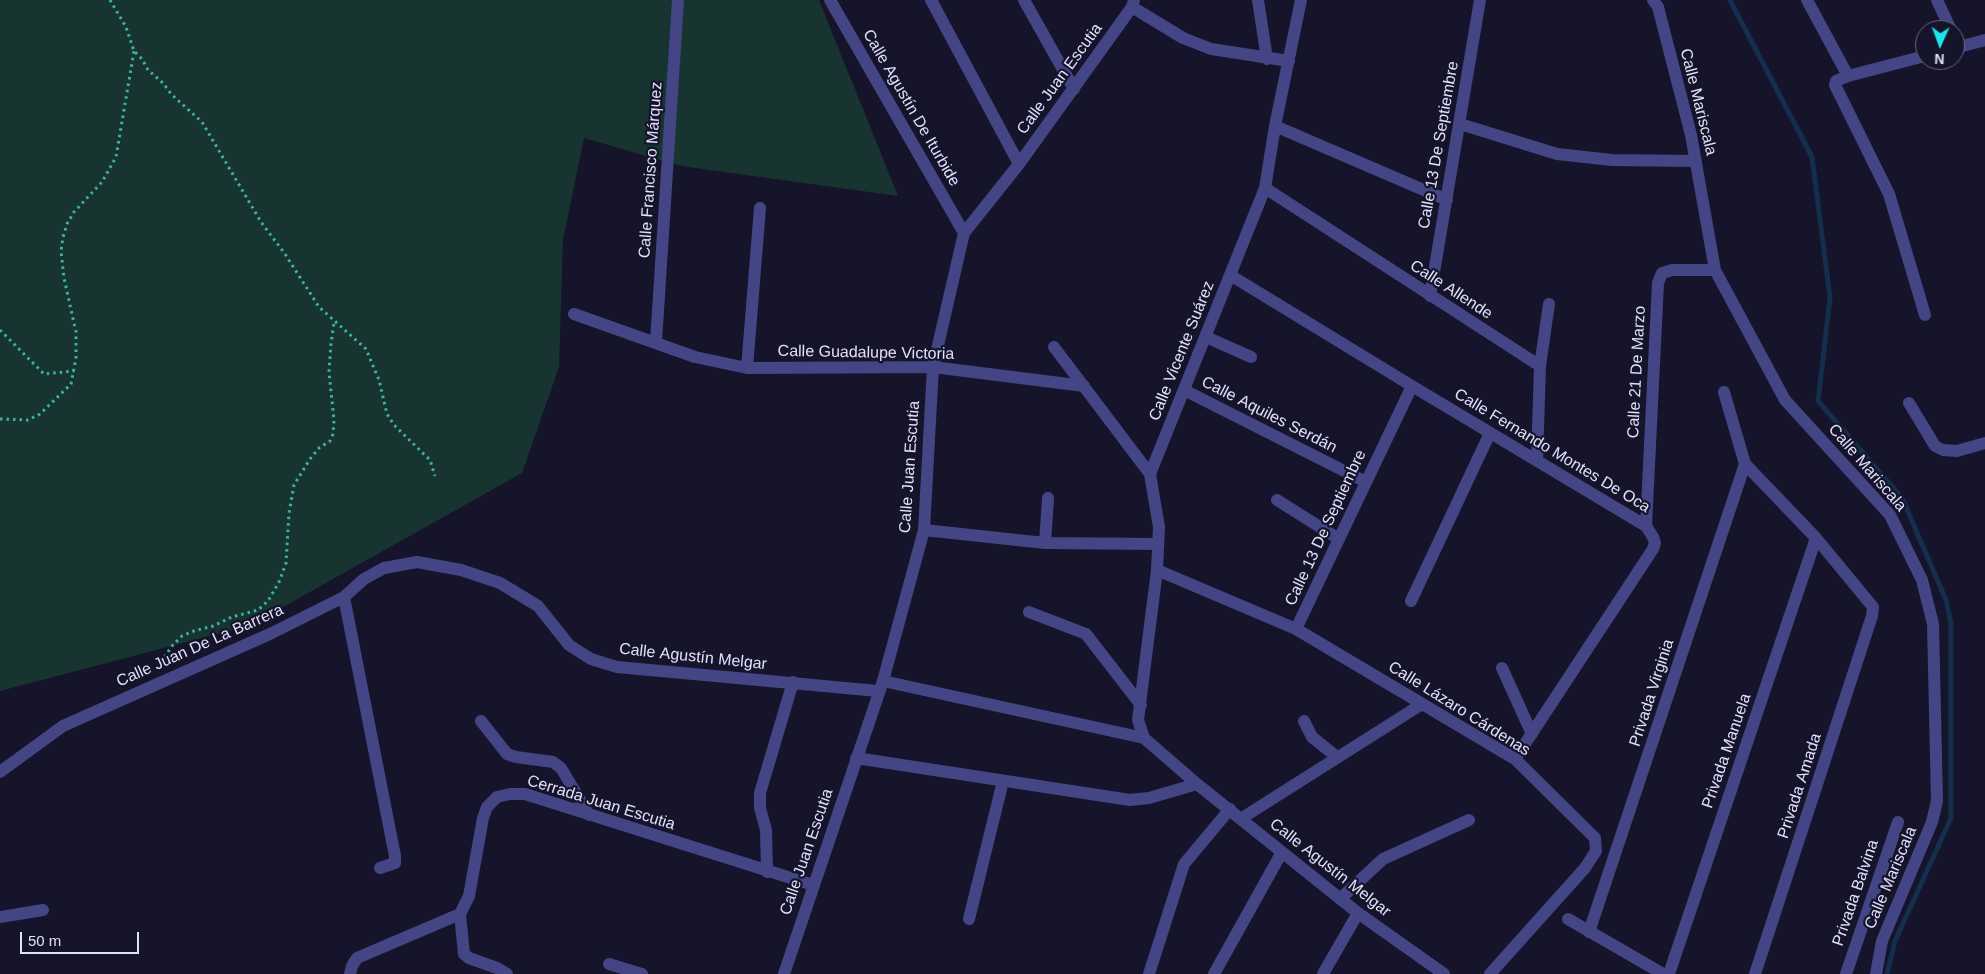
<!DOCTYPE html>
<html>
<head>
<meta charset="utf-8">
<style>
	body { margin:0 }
	#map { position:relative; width:1985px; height:974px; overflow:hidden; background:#16142a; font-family:Arial,sans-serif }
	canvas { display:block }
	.north { position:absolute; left:1915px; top:20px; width:50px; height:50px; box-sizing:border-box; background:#16142a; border:1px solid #67667e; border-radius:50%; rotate:182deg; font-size:14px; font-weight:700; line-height:20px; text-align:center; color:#e1e0fc }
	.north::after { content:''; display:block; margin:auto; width:18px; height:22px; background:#1de4eb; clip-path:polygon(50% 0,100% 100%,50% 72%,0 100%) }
	.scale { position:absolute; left:20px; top:932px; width:119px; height:22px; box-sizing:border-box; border:2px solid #e1e0fc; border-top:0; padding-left:6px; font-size:15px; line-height:18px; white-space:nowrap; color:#e1e0fc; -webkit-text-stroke:4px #16142a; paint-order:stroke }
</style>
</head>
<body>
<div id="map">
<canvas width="1985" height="974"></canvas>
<div class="north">N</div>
<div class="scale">50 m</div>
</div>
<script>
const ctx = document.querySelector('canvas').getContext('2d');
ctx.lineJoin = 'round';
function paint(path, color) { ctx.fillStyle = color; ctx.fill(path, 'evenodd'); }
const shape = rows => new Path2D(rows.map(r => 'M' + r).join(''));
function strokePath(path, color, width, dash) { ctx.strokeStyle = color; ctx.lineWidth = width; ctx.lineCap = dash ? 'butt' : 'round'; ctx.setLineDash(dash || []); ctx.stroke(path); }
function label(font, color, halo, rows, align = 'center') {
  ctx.font = font + ' Arial,sans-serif'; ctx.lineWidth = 4.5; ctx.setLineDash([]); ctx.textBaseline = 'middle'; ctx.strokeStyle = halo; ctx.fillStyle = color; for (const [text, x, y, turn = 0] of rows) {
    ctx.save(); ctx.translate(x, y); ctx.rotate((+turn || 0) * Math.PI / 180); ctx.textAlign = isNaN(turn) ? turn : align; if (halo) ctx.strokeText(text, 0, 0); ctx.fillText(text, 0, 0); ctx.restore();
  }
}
paint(shape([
	[0,0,819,0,898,196,681,166,584,138,563,240,559,367,522,473,251,625,0,691]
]), '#173431');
strokePath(shape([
	[1730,0,1812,157,1830,298,1818,401,1902,498,1946,600,1951,624,1951,818,1895,941,1887,974]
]), '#152e4d', 5);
strokePath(shape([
	[110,0,126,27,134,51,142,59,148,70,163,83,171,94,202,122,261,222,285,254,319,307,366,349,379,380,387,414,394,425,430,460,435,476],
	[0,330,44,374,74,371],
	[0,419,28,420,40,414,71,384,76,358,76,332,64,278,61,251,63,237,67,224,74,212,102,182,116,157,134,51],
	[157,668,172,646,182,636,194,631,213,626,232,617,258,610,268,601,279,582,286,563,289,513,294,485,310,459,319,448,330,441,333,434,334,420,329,372,331,343,334,323]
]), '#3db3a4', 3, [2.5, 4]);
strokePath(shape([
	[830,0,964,233],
	[931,0,1019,164],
	[1024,0,1074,89],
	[1258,0,1267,59],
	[1301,0,1275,126,1265,188,1150,474,1159,527,1157,570,1138,720,1144,738,1197,784,1358,913,1444,974],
	[1653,0,1658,7,1691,135,1715,270,1785,400,1890,515,1922,580,1933,624,1937,801,1932,822,1882,941,1876,974],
	[1807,0,1848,76],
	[1937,0,1951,30],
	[1132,7,1183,38,1211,49,1289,61],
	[1955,48,1985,40],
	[1925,56,1848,76,1836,81,1835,85,1889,194,1925,315],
	[1460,124,1557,154,1612,160,1696,161],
	[1275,126,1447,200],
	[1265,188,1540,366],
	[1230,275,1412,386,1646,526,1653,537,1655,543,1653,549,1515,759],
	[1430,296,1480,0],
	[574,314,695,357,747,368,933,367,1084,386],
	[1206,337,1251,357],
	[656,342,678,0],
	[1054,347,1150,474],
	[747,368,760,208],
	[1184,390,1366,482],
	[1909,403,1935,446,1943,450,1957,451,1985,443],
	[1537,461,1540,366,1549,304],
	[1745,464,1816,538,1873,607,1872,616,1755,974],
	[1277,500,1339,539],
	[1646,526,1658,283,1662,273,1672,270,1715,270],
	[924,530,1045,543,1158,544],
	[1045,543,1048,498],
	[1157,570,1296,629,1515,759,1595,838,1596,851,1585,868,1490,974],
	[344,597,395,856,395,863,380,868],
	[1411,601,1490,433],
	[1029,612,1086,634,1141,705],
	[1296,629,1412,386],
	[1502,668,1532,734],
	[883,681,1144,738],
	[481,721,507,754,516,757,553,762,561,768,589,815],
	[1304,721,1312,737,1337,757],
	[856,758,1130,800,1149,798,1197,784],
	[0,772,63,726,270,634,344,597,364,579,384,568,417,562,461,570,500,583,538,606,569,645,591,659,617,667,878,691],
	[1242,818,1422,704],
	[767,872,766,830,760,808,760,793,793,682],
	[1340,899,1383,859,1469,820],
	[0,917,43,910],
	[969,919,1003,781],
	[1568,919,1663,974],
	[1589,932,1745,464,1724,392],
	[609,964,642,974],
	[350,974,352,966,357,958,460,914],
	[507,974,497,968,469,958,464,954,460,914,469,896,483,818,487,807,497,797,510,794,525,794,813,885],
	[784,974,883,681,924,530,933,367,964,233,1019,164,1132,7,1134,0],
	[1149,974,1184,864,1230,809],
	[1214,974,1282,852],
	[1323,974,1358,913],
	[1669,974,1816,538],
	[1846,974,1898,822]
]), '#434585', 12);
label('16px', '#e1e0fc', '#16142a', [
	["Calle Juan Escutia",1060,79,-54],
	["Calle Mariscala",1698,102,76],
	["Calle Agustín De Iturbide",911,108,60],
	["Calle 13 De Septiembre",1439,145,-80],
	["Calle Francisco Márquez",651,170,-86],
	["Calle Allende",1451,290,33],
	["Calle Vicente Suárez",1182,351,-68],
	["Calle Guadalupe Victoria",866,353,1],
	["Calle 21 De Marzo",1637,372,-87],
	["Calle Aquiles Serdán",1269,415,27],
	["Calle Fernando Montes De Oca",1552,451,31],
	["Calle Juan Escutia",910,467,-86],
	["Calle Mariscala",1867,468,49],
	["Calle 13 De Septiembre",1326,528,-65],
	["Calle Juan De La Barrera",200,646,-24],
	["Calle Agustín Melgar",693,657,6],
	["Privada Virginia",1652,693,-72],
	["Calle Lázaro Cárdenas",1459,709,32],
	["Privada Manuela",1727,751,-71],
	["Privada Amada",1800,786,-72],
	["Cerrada Juan Escutia",601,803,17],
	["Calle Juan Escutia",807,852,-71],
	["Calle Agustín Melgar",1330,868,38],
	["Calle Mariscala",1891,878,-67],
	["Privada Balvina",1856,893,-71]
]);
</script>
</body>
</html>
